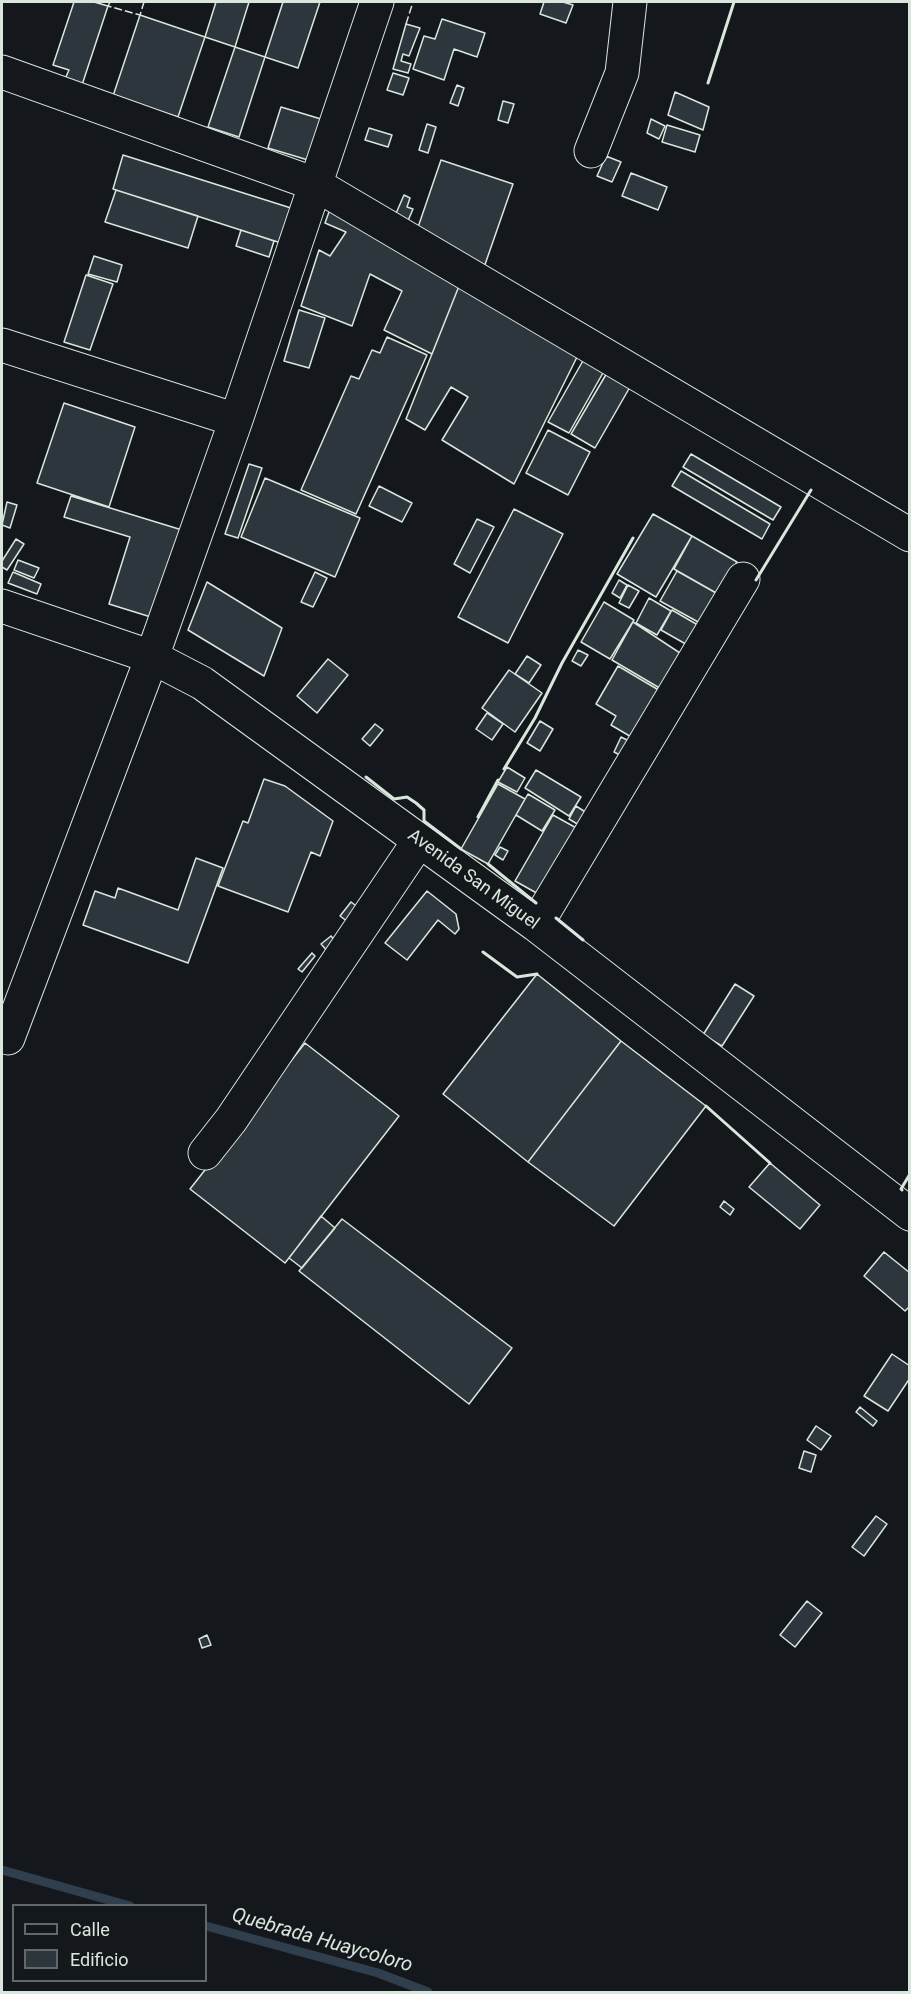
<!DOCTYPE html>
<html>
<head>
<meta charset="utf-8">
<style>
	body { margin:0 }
	#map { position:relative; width:911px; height:1994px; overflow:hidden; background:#14181c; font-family:Roboto,sans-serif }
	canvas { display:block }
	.frame { position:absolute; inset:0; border:3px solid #d8e6dc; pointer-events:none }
	.legend { position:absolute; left:12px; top:1904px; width:195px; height:78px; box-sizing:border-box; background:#14181c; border:2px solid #626a69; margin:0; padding:8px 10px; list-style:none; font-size:18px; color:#d8e6dc }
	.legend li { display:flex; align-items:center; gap:12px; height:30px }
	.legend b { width:30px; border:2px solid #626a69 }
</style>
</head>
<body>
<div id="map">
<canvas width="911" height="1994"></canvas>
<div class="frame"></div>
<ul class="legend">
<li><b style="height:8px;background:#14181c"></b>Calle</li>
<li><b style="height:16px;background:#2c363c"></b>Edificio</li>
</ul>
</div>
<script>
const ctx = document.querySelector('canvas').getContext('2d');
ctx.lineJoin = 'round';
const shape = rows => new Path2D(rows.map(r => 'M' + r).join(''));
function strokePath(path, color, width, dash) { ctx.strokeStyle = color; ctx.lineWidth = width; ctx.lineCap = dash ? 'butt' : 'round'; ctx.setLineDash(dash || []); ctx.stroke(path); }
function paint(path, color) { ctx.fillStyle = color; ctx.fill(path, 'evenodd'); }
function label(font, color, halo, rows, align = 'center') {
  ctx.font = font + ' Roboto,sans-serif'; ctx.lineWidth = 4.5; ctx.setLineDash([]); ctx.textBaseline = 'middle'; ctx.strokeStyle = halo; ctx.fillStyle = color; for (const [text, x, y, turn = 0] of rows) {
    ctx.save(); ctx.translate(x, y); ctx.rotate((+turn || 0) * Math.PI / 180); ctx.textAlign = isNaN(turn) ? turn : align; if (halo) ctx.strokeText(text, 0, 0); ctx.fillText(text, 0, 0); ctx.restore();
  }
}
strokePath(shape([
	[2,1870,130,1906],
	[206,1926,378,1973,428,1992]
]), '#2f3f4d', 9);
const building = shape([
	[74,2,94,2,108,6,82,85,65,79,69,70,53,65,74,2],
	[216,2,249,2,235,47,205,37,216,2],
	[283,2,320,2,298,68,265,57,283,2],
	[544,2,563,2,573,5,566,23,540,14,544,2],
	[140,15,205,37,178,117,113,96,140,15],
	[442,19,485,33,477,57,454,49,444,80,413,69,424,36,435,39,442,19],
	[406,24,420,28,409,56,403,54,401,61,411,64,408,73,393,69,406,24],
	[235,47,265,57,239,137,208,127,235,47],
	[393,73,409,78,403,95,387,90,393,73],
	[457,85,464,88,458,106,450,103,457,85],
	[675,92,709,107,703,130,668,115,675,92],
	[503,101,514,104,508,123,498,120,503,101],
	[281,107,321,119,308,160,268,148,281,107],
	[651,119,665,126,659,139,647,133,651,119],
	[427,124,436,127,428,153,419,150,427,124],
	[667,125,700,135,695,152,662,142,667,125],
	[369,128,392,135,388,147,365,140,369,128],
	[123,155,291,208,281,243,113,189,123,155],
	[606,156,621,162,612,182,597,176,606,156],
	[441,160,513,184,481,276,414,239,441,160],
	[631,173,667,187,658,210,622,196,631,173],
	[116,190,198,216,188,248,105,222,116,190],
	[404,195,410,198,407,207,413,209,407,223,394,218,404,195],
	[334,198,463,276,432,354,384,330,402,291,370,274,352,326,301,306,319,250,330,256,346,232,325,223,334,198],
	[241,230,274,241,269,257,236,246,241,230],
	[94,256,122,265,117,282,88,274,94,256],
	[86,275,113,284,90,350,64,342,86,275],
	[463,276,581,349,514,484,442,440,468,397,451,387,425,430,406,419,463,276],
	[299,310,325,318,309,368,284,361,299,310],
	[387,337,427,355,356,514,301,490,351,376,359,379,372,350,380,353,387,337],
	[588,352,608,364,569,433,548,422,588,352],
	[611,366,634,380,595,448,571,434,611,366],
	[64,403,135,427,109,507,37,483,64,403],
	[548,430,590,452,568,495,526,473,548,430],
	[691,454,781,507,773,520,683,467,691,454],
	[249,464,262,468,238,538,225,534,249,464],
	[681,471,770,524,762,539,672,486,681,471],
	[265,478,360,518,335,577,241,537,265,478],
	[379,486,412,503,402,522,369,506,379,486],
	[71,496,182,530,154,618,109,604,130,537,64,517,71,496],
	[7,502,17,505,10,528,2,525,7,502],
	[514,509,563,534,508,643,458,617,514,509],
	[653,514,692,536,656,597,617,574,653,514],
	[477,519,494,527,470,573,454,564,477,519],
	[692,536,737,562,718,594,674,569,692,536],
	[16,539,24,544,7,570,2,567,2,561,16,539],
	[18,560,39,568,34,578,14,570,18,560],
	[677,571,716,593,700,623,660,601,677,571],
	[13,572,41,584,37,594,8,583,13,572],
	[315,572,327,578,313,607,301,602,315,572],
	[619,580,627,585,620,598,612,593,619,580],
	[207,582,282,628,264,676,188,630,207,582],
	[628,585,639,591,629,608,619,603,628,585],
	[649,598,671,611,657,635,636,623,649,598],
	[604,602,634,620,610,659,581,642,604,602],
	[672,610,703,628,691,647,661,630,672,610],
	[633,622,683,655,663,690,612,660,633,622],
	[578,650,588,655,581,666,572,661,578,650],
	[527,656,541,665,529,683,515,674,527,656],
	[328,659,348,675,317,713,297,696,328,659],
	[618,666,662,692,633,738,611,725,616,716,596,704,618,666],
	[509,670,542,693,515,732,482,708,509,670],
	[487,713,503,724,492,740,476,729,487,713],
	[540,721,553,729,540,751,527,743,540,721],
	[375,724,383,730,370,746,362,739,375,724],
	[621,737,631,742,624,757,614,752,621,737],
	[507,767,525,778,517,792,498,782,507,767],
	[536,770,581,797,569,816,525,788,536,770],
	[264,779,285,786,333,821,320,856,311,852,288,912,218,886,243,821,248,823,264,779],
	[498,784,525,799,488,864,461,849,498,784],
	[528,794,555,810,542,831,516,815,528,794],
	[576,806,587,813,579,825,569,819,576,806],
	[553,815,580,830,542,896,515,881,553,815],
	[500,847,508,851,503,860,495,855,500,847],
	[196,858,223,868,188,963,83,925,95,891,115,898,118,888,178,910,196,858],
	[427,891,456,914,459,929,455,934,438,920,407,960,385,943,427,891],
	[351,902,359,908,348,922,340,916,351,902],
	[331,936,340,946,330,954,321,944,331,936],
	[312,953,315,956,302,972,298,969,312,953],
	[537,974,621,1041,528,1162,443,1094,537,974],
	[735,984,754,996,722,1046,703,1035,735,984],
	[621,1041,706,1106,614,1226,528,1162,621,1041],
	[305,1043,399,1116,285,1263,190,1189,305,1043],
	[770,1163,820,1205,800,1229,749,1187,770,1163],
	[724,1201,734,1209,730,1215,720,1207,724,1201],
	[321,1216,335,1228,302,1268,289,1258,321,1216],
	[342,1219,512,1348,469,1404,299,1271,342,1219],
	[884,1252,910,1273,910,1306,905,1311,864,1276,884,1252],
	[892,1354,910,1366,910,1378,888,1411,864,1396,892,1354],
	[860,1407,877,1421,873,1426,856,1412,860,1407],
	[816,1426,831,1436,821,1450,807,1440,816,1426],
	[804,1451,816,1455,811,1472,799,1468,804,1451],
	[876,1516,887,1524,864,1556,852,1547,876,1516],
	[807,1601,822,1613,795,1647,780,1635,807,1601],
	[207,1635,211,1645,202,1648,199,1639,207,1635]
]);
paint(building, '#2c363c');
strokePath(building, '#d8e6dc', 1.5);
const minor = shape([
	[2,72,315,184,910,535],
	[591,151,622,73,630,2],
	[2,345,236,420],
	[2,606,152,657,202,683,536,925,910,1214],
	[536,925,743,579],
	[8,1038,152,657,236,420,377,2],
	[205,1153,231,1120,419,841]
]);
strokePath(minor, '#d8e6dc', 35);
strokePath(minor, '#14181c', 33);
strokePath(shape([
	[110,2,108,6,140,15,144,2],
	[406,24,413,2]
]), '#d8e6dc', 1.5, [8, 3]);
strokePath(shape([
	[708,83,734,2],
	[756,580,811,490],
	[504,769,535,718,562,663,633,538],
	[366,777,394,799,407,797,416,803,424,810,424,821,461,849],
	[478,817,498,780],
	[488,864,536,903],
	[556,918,583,940],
	[483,952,517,977,537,974],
	[706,1106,770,1163],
	[902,1190,901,1189,910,1174]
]), '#d8e6dc', 3);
label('18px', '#d8e6dc', '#14181c', [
	["Avenida San Miguel",473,880,36]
]);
label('italic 20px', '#d8e6dc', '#14181c', [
	["Quebrada Huaycoloro",322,1941,16]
]);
</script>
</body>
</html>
